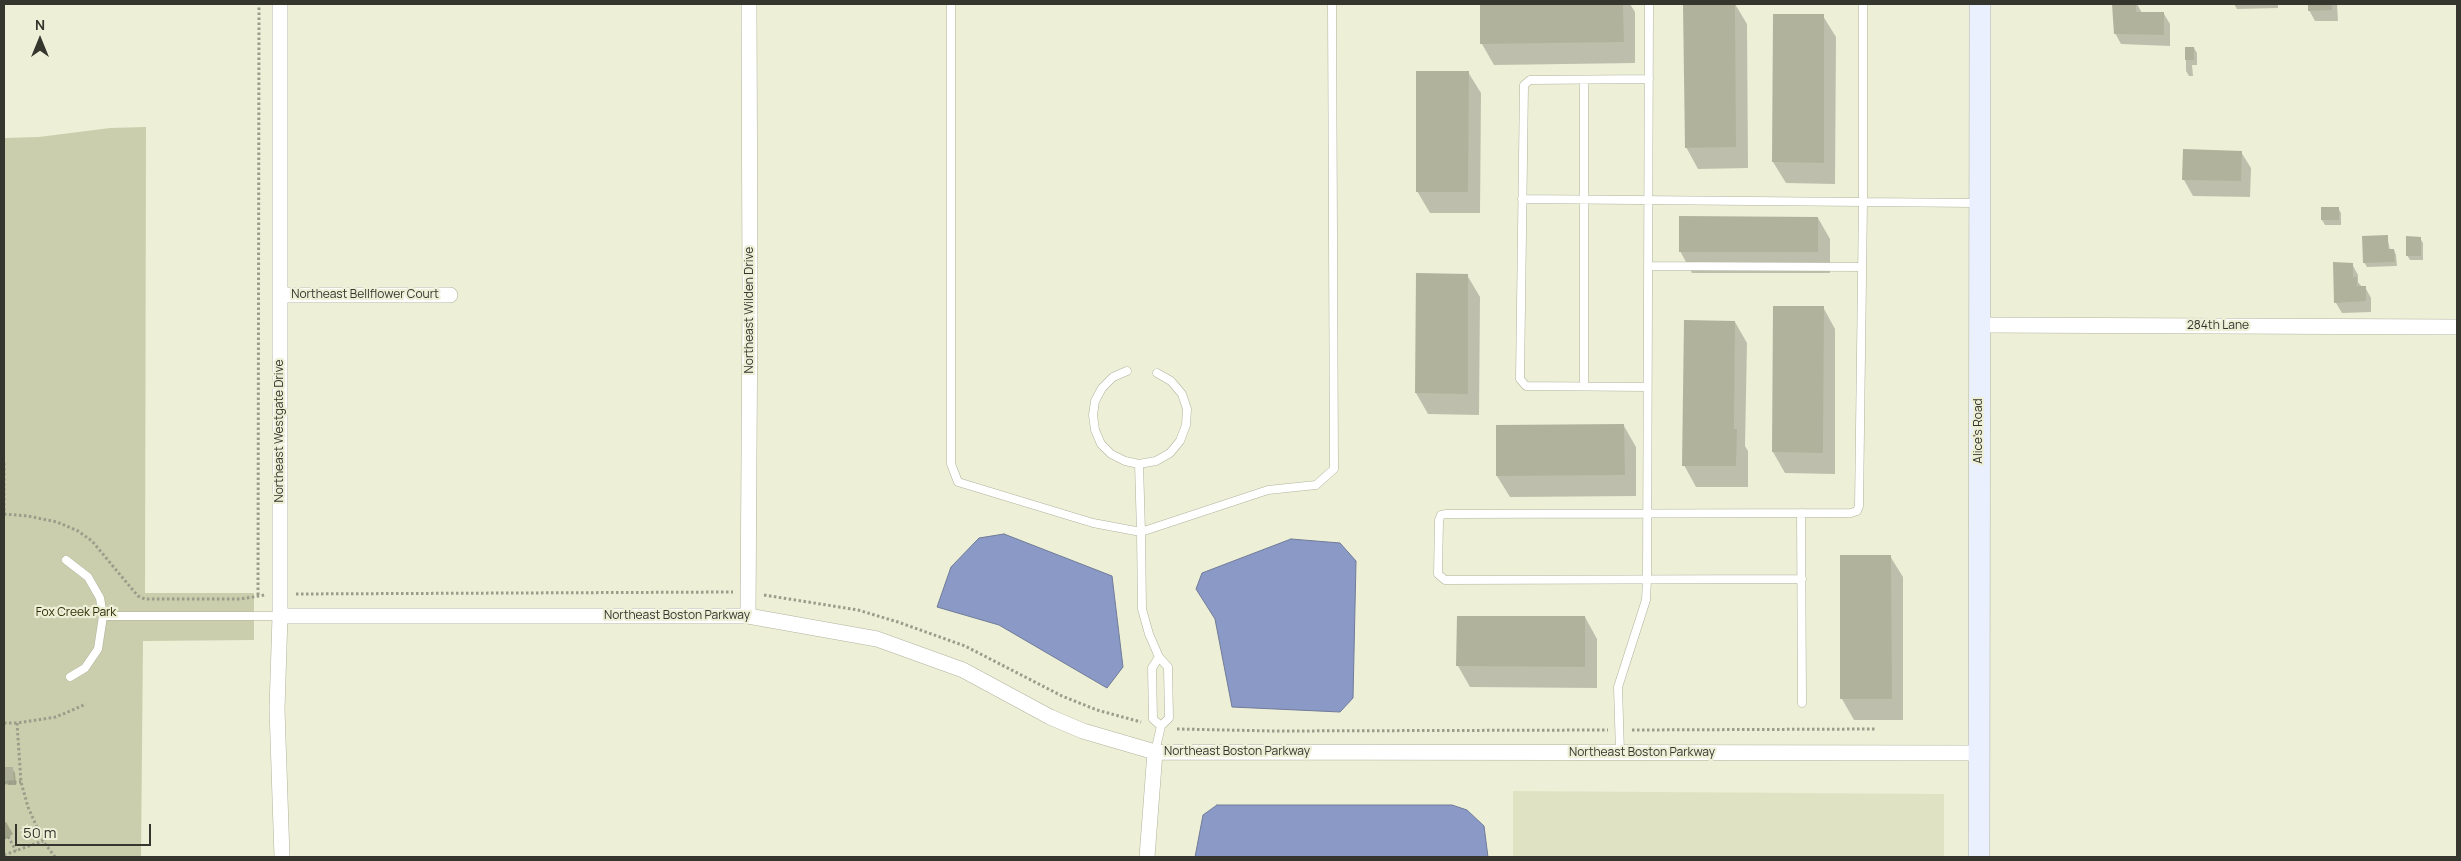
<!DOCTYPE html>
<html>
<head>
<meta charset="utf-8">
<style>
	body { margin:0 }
	#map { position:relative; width:2461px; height:861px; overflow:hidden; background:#edefd7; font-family:Manrope,sans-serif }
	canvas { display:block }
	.frame { position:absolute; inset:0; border:5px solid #35362d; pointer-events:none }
	.north { position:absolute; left:15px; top:15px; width:50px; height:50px; -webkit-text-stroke:4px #edefd7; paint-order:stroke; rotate:0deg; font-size:14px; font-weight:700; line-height:20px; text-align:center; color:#35362d }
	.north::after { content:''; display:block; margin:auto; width:18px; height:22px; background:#35362d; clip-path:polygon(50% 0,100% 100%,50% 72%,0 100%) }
	.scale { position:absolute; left:15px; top:824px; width:136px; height:22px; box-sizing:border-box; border:2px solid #35362d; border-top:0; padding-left:6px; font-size:15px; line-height:18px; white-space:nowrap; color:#35362d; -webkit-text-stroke:4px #edefd7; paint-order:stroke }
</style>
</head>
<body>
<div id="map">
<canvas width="2461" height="861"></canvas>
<div class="frame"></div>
<div class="north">N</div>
<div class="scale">50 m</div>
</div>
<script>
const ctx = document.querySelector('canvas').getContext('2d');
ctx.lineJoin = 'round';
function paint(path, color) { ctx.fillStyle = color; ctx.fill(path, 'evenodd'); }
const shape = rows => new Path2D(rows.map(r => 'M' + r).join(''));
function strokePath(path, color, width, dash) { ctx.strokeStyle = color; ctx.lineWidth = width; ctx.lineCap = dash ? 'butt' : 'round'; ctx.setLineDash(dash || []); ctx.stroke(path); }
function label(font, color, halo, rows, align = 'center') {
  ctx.font = font + ' Manrope,sans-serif'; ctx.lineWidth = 4.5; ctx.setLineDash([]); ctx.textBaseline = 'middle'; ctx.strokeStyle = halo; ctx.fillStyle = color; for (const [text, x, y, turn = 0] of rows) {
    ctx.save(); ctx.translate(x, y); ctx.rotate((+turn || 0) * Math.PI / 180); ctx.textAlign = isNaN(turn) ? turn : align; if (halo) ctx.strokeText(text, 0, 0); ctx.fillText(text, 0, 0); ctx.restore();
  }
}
paint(shape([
	[1513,791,1944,794,1944,857,1513,857]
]), '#e0e3c3');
paint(shape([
	[146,127,145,593,254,593,254,640,143,641,141,857,4,857,4,138,39,137,110,128]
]), '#cbcead');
const water = shape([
	[1004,534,1112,576,1123,667,1107,688,999,625,937,607,951,567,979,538,1004,534],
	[1291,539,1340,543,1356,561,1353,698,1340,712,1232,707,1215,619,1196,589,1202,573,1291,539],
	[1217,805,1452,805,1467,810,1484,826,1488,857,1195,857,1203,815,1217,805]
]);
paint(water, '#8a99c6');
strokePath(water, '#707b98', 1);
paint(shape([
	[1481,4,1630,4,1635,12,1635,63,1494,65,1482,44],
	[1685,4,1735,4,1747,24,1748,168,1698,169,1686,147],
	[2113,4,2137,4,2142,13,2164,14,2170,24,2170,46,2121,44,2115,33],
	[2234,4,2278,4,2278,8,2237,9],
	[2309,4,2337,4,2338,21,2315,21,2309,10],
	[1774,16,1823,16,1836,37,1835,184,1786,183,1773,162],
	[2194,48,2197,53,2197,65,2192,65,2193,76,2189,76,2186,71,2186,60],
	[1468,72,1481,93,1480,213,1430,213,1417,191],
	[2241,152,2251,168,2250,197,2193,196,2184,180],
	[2338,208,2341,213,2341,225,2325,225,2322,220],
	[1818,218,1830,239,1830,273,1692,273,1680,251],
	[2387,236,2390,250,2394,250,2396,255,2397,266,2367,267,2364,262],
	[2420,238,2423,243,2423,260,2410,260,2407,255],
	[2352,264,2358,275,2358,282,2362,287,2365,287,2371,298,2371,312,2342,313,2336,303],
	[1467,275,1480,297,1479,415,1428,414,1416,393],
	[1823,307,1835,329,1835,474,1785,473,1773,452],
	[1735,322,1747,343,1745,446,1748,451,1748,487,1696,487,1684,465],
	[1624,426,1636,447,1636,496,1510,497,1497,476],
	[1890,556,1903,577,1903,720,1854,720,1842,699],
	[1458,617,1585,617,1597,639,1597,688,1470,687,1458,666],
	[12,768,15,773,16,785,8,785,5,780],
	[6,822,13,834,4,840,4,823]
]), '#0003');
paint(shape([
	[1480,4,1623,4,1624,42,1480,44],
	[1683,4,1735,4,1736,147,1685,148],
	[2112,4,2136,4,2136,12,2164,12,2164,35,2114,34],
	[2308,4,2332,4,2332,10,2308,11],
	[1773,14,1824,14,1824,163,1772,162],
	[2185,47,2194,47,2194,60,2185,60],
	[1416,71,1469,71,1468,192,1416,192],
	[2183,149,2242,151,2241,181,2182,180],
	[2321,207,2339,207,2339,220,2321,220],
	[1679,216,1818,217,1818,252,1679,252],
	[2388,235,2388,249,2394,249,2395,262,2363,263,2362,236],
	[2406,236,2421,237,2421,256,2406,256],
	[2333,262,2353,263,2353,277,2357,277,2357,286,2366,286,2366,301,2334,303],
	[1416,273,1468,274,1468,394,1415,393],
	[1773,306,1824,306,1823,453,1772,452],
	[1684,320,1735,321,1734,429,1737,429,1736,466,1682,466],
	[1624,424,1625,475,1496,476,1496,425],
	[1840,555,1891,555,1892,699,1840,699],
	[1457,616,1585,616,1585,667,1456,666],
	[4,767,13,767,14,780,4,781]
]), '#b0b29b');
const lane = shape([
	[951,4,951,464,958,482,1093,523,1141,532,1142,609,1149,634,1159,657],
	[1584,80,1584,386],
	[1522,199,1978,203],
	[1648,266,1862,267],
	[1127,371,1113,377,1102,388,1095,401,1093,415,1095,430,1101,444,1111,454,1125,461,1139,464,1156,461,1170,453,1180,441,1186,425,1187,409,1182,394,1171,381,1157,373],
	[1646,387,1526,386,1520,379,1524,85,1530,80,1649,79],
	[1139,464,1141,532,1268,490,1316,485,1334,469,1332,4],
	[1801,513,1802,703],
	[66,560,88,577,100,598,103,616,280,616],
	[1802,579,1445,580,1438,574,1439,520,1441,515,1446,514,1851,513,1857,511,1859,506,1863,201,1863,4],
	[1159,657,1168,667,1169,718,1161,726,1153,719,1152,668,1159,657],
	[70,677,85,668,98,649,103,616],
	[1155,752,1161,726],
	[1620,753,1618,687,1646,600,1647,580,1649,4]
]);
const street = shape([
	[280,4,280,616,277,709,282,857],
	[280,295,450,295],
	[1980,325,2457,327],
	[280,616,748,616,877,639,963,670,1050,717,1083,731,1155,752,1979,753],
	[748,616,750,295,749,4],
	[1147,857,1155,752]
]);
const secondary = shape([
	[1979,857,1980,4]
]);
strokePath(lane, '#b1b39c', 9);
strokePath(street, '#b1b39c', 16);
strokePath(secondary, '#b1b39c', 22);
strokePath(shape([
	[4,463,4,514],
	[4,514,28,516,57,522,78,531,92,541,132,589,138,596,145,599,240,599,265,595],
	[296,594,733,592],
	[258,595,259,4],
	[764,595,858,610,898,622,965,646,1062,696,1097,710,1141,722],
	[4,723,17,723,56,717,86,704],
	[17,723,21,782,28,807,43,841,55,857],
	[1177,729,1273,731,1608,730],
	[1632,730,1876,729],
	[4,783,21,782],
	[4,838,8,836,16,851],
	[4,855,43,841]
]), '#9b9d8b', 3, [2.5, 2.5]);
strokePath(lane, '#fff', 8);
strokePath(street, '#fff', 15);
strokePath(secondary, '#ebf0fe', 21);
label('12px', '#35362d', '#edefd7', [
	["Northeast Bellflower Court",365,295],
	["Northeast Wilden Drive",750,310,-90],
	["284th Lane",2218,326],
	["Northeast Westgate Drive",280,431,-90],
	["Alice's Road",1979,431,-90],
	["Northeast Boston Parkway",677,616],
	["Northeast Boston Parkway",1237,752],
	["Northeast Boston Parkway",1642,753]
]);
label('12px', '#2c2d03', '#edefd7', [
	["Fox Creek Park",76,613]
]);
</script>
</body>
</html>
